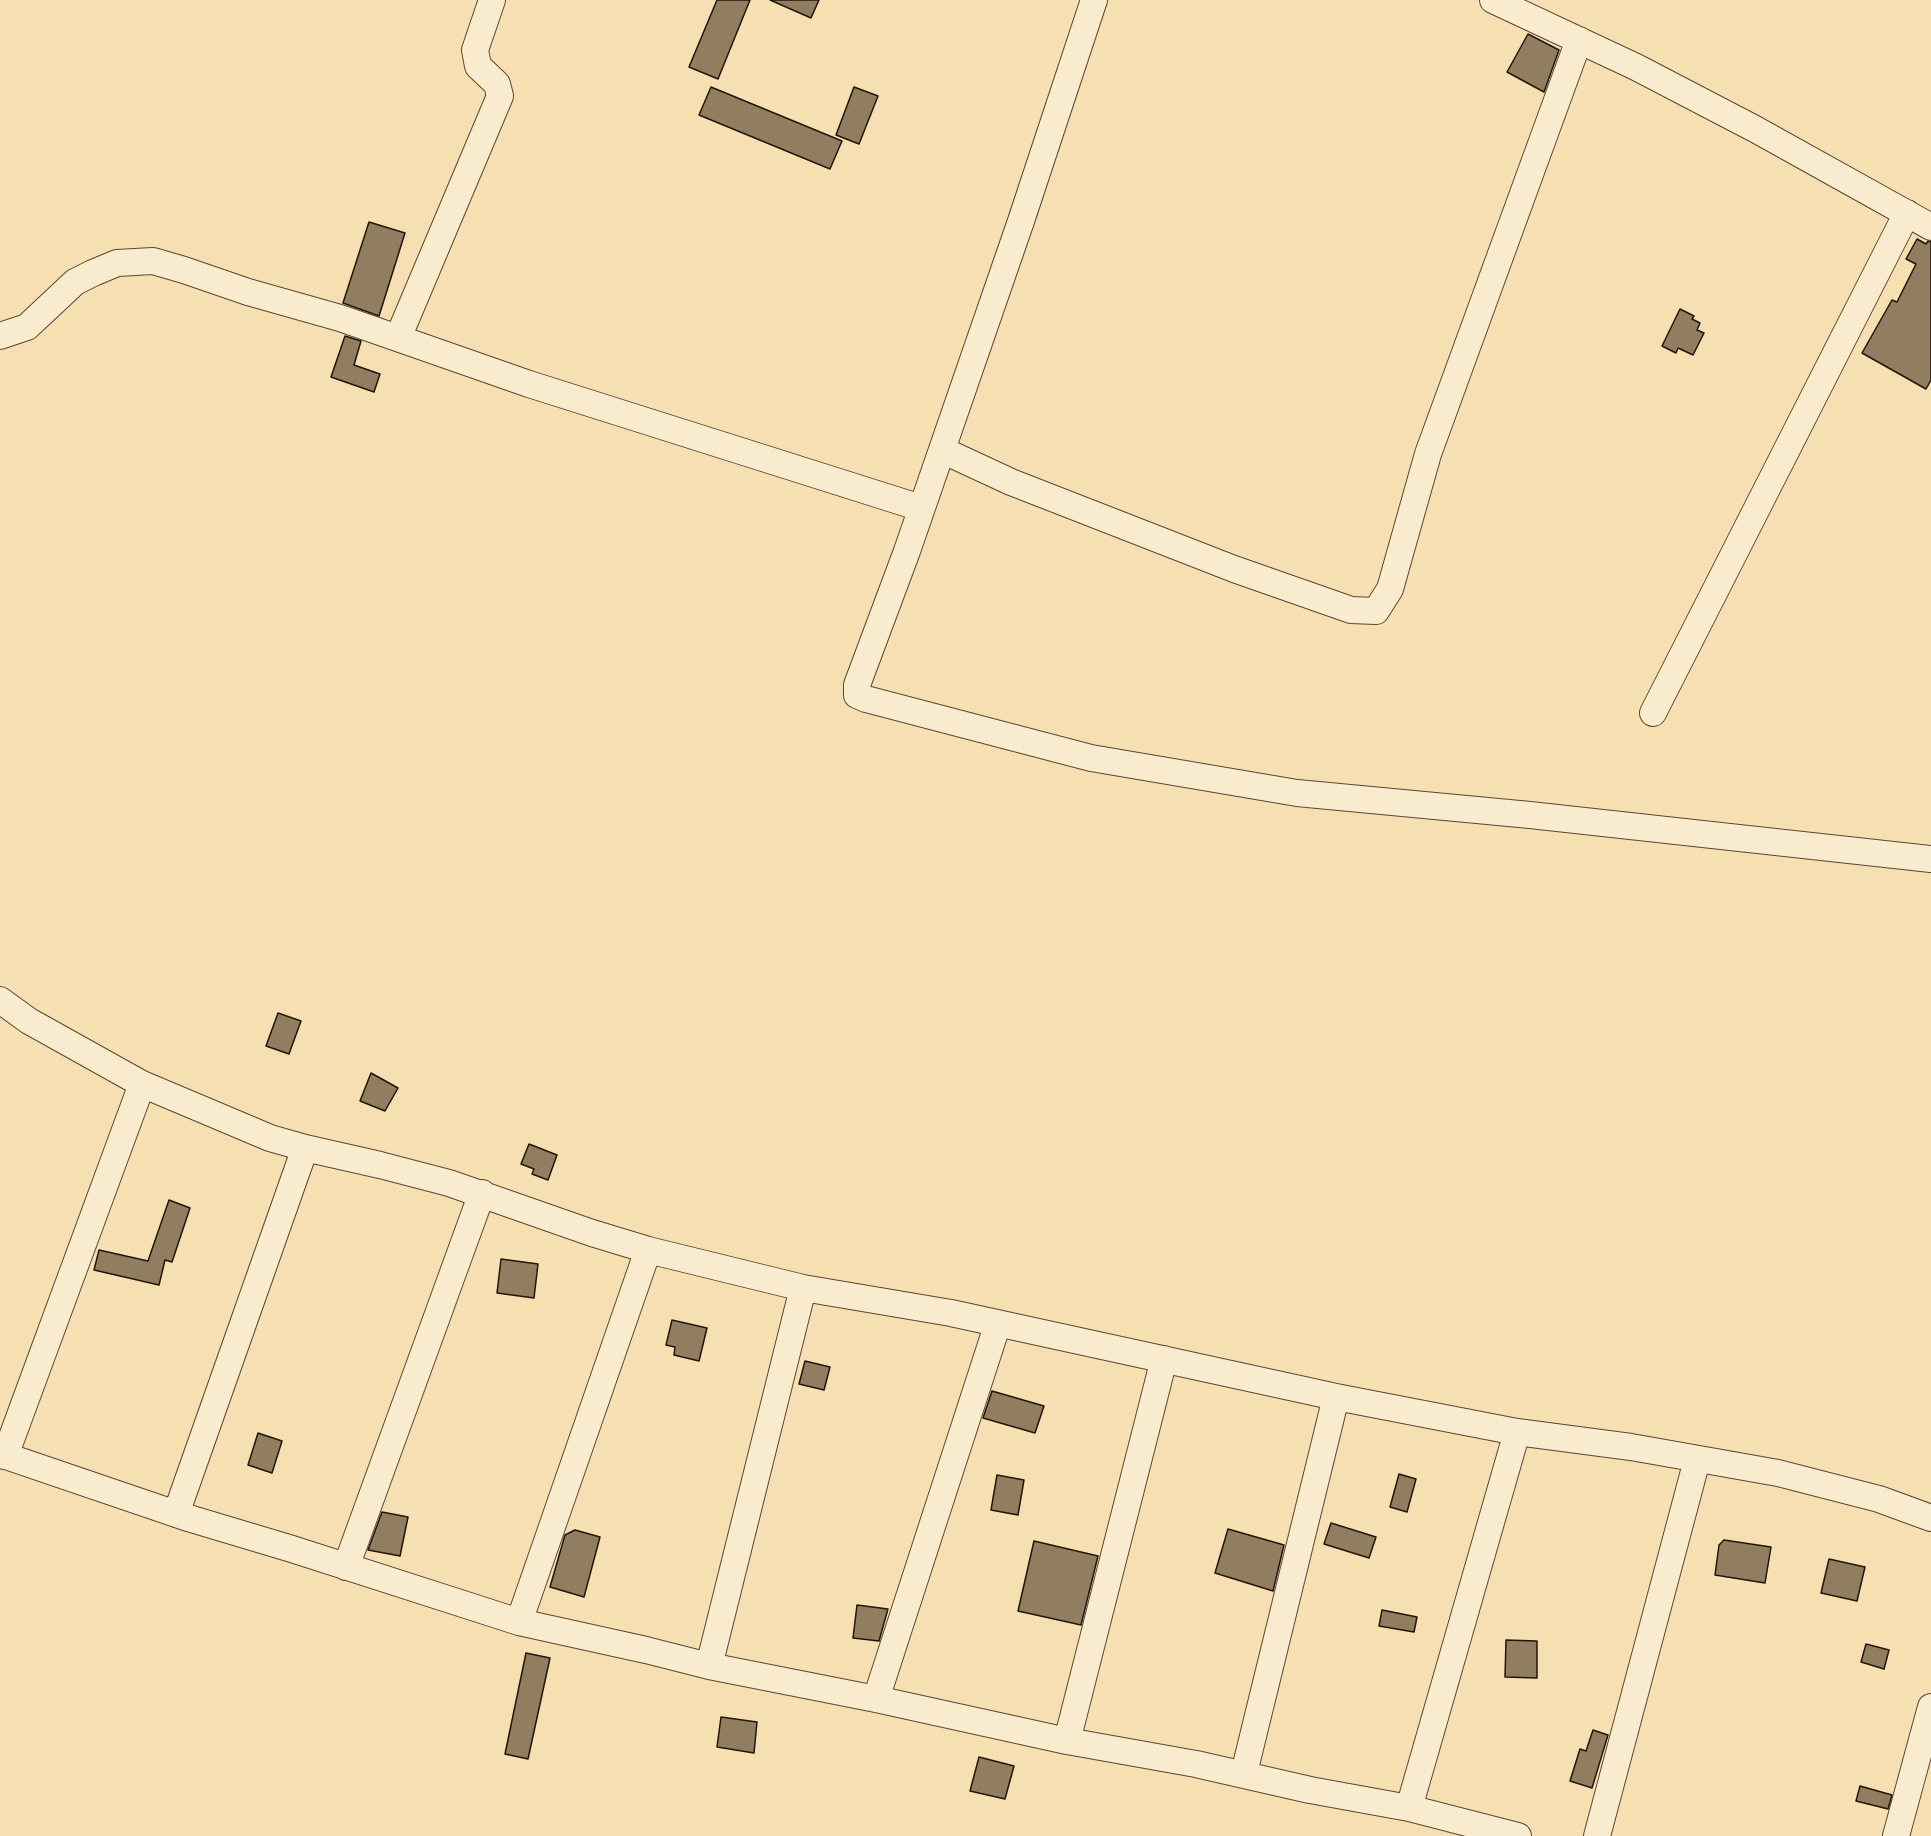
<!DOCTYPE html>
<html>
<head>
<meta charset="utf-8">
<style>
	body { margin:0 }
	canvas { display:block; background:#f6e0b2 }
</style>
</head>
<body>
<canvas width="1931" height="1836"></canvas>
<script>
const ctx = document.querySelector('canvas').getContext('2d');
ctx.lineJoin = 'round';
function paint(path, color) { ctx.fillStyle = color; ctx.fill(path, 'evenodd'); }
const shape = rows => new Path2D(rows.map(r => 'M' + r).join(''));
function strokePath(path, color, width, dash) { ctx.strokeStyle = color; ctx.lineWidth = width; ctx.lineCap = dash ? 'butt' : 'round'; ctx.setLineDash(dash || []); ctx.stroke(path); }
const building = shape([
	[717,0,750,0,718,79,689,67,717,0],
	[770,0,819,0,811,18,770,0],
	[1528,34,1559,50,1544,92,1507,72,1528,34],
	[711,87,842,141,830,169,699,115,711,87],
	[854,87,878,96,859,144,836,135,854,87],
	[369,222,405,233,379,316,343,303,369,222],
	[1917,239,1926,244,1928,241,1931,242,1931,380,1926,389,1862,353,1892,300,1897,302,1916,264,1906,259,1917,239],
	[1680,309,1694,316,1692,319,1700,323,1697,330,1704,333,1693,355,1678,348,1676,353,1662,346,1680,309],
	[345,336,361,341,354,365,380,374,374,392,331,377,345,336],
	[278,1013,301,1021,289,1054,266,1046,278,1013],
	[371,1073,398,1088,385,1111,360,1101,371,1073],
	[529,1144,557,1155,548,1180,532,1174,534,1169,521,1164,529,1144],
	[169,1200,190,1208,172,1262,165,1260,159,1285,94,1270,99,1250,148,1261,169,1200],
	[501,1259,538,1264,534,1298,497,1293,501,1259],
	[672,1320,707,1328,699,1361,674,1355,675,1347,666,1345,672,1320],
	[805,1361,830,1367,824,1390,799,1384,805,1361],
	[992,1391,1044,1406,1035,1433,983,1418,992,1391],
	[258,1433,282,1441,272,1473,248,1465,258,1433],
	[1399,1474,1416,1479,1407,1512,1390,1507,1399,1474],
	[997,1475,1024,1480,1018,1515,991,1510,997,1475],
	[382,1512,408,1517,400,1556,368,1550,382,1512],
	[1331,1523,1376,1537,1369,1558,1324,1544,1331,1523],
	[1228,1529,1284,1545,1273,1591,1215,1573,1228,1529],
	[575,1530,600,1537,584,1597,550,1587,565,1535,575,1530],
	[1724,1540,1771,1547,1765,1583,1715,1575,1719,1545,1724,1540],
	[1034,1541,1098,1556,1081,1625,1018,1611,1034,1541],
	[1829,1559,1865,1567,1857,1601,1821,1593,1829,1559],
	[857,1605,888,1609,879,1641,853,1638,857,1605],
	[1382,1610,1417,1617,1414,1632,1379,1626,1382,1610],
	[1506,1640,1537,1641,1537,1678,1505,1677,1506,1640],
	[1866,1644,1889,1650,1884,1669,1861,1662,1866,1644],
	[526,1653,550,1658,528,1759,505,1754,526,1653],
	[721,1717,757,1722,754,1753,717,1747,721,1717],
	[1593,1730,1608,1735,1592,1788,1570,1781,1580,1749,1586,1751,1593,1730],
	[979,1757,1014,1766,1005,1799,970,1791,979,1757],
	[1860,1786,1892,1795,1888,1809,1856,1801,1860,1786]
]);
paint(building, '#917e61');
strokePath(building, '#23140a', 1.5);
const minor = shape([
	[1094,0,1021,221,907,551,857,685,857,695,866,699,1091,758,1297,793,1530,815,1931,859],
	[1493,0,1636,67,1755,129,1931,227],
	[0,336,27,327,75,282,93,273,117,263,153,261,184,270,248,292,340,318,529,384,921,508],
	[398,338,500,96,497,84,478,66,475,50,492,0],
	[942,450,1011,482,1234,569,1351,610,1376,611,1390,589,1428,454,1579,40],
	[1653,713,1907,213],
	[0,1000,29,1021,142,1084,270,1138,305,1148,380,1165,449,1183,592,1233,648,1250,803,1288,951,1313,1336,1397,1517,1432,1631,1447,1778,1473,1879,1499,1931,1518],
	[0,1454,185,1517,292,1549,519,1622,646,1650,709,1666,876,1699,1067,1741,1196,1764,1310,1790,1409,1808,1518,1836],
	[5,1456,142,1084],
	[176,1514,305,1148],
	[346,1567,482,1193],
	[519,1622,648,1250],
	[709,1666,803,1288],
	[876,1699,998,1323],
	[1067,1741,1164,1359],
	[1244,1773,1336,1397],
	[1409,1808,1517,1432],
	[1597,1836,1697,1460],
	[1896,1836,1931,1707]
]);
strokePath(minor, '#584734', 28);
strokePath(minor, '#f9ebcd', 26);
</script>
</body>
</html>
